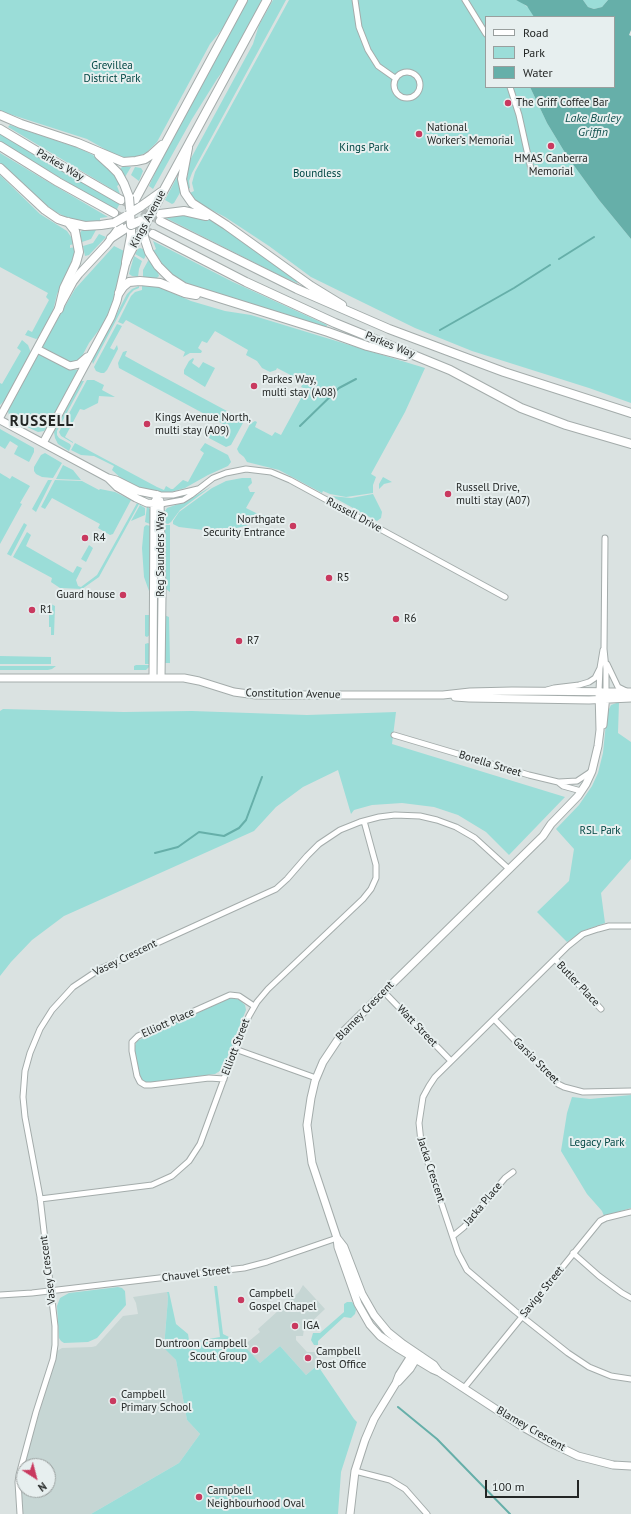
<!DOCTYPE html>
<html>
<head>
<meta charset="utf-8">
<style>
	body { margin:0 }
	#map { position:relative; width:631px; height:1514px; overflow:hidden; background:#dae2e1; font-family:"PT Sans",sans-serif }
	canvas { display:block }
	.legend { position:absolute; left:485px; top:16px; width:130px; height:72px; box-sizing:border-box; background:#e7efef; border:1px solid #999f9e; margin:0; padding:5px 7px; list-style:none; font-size:12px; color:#232625 }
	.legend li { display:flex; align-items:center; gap:8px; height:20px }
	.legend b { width:20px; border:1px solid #999f9e }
	.north { position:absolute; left:16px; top:1458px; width:40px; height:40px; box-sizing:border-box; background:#e7efef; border:1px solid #999f9e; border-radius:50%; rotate:144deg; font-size:11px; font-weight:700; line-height:16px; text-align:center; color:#232625 }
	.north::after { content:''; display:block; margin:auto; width:14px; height:18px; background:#c9395f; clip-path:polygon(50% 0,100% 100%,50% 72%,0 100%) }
	.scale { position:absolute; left:485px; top:1480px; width:94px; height:18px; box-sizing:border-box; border:2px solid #232625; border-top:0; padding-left:5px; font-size:12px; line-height:14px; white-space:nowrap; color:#232625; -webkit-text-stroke:3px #e7efef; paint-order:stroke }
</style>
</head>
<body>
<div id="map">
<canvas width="631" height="1514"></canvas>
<ul class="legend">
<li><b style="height:5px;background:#fff"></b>Road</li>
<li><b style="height:11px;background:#9bddd8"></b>Park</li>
<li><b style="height:11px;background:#66afa9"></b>Water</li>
</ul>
<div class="north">N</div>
<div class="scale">100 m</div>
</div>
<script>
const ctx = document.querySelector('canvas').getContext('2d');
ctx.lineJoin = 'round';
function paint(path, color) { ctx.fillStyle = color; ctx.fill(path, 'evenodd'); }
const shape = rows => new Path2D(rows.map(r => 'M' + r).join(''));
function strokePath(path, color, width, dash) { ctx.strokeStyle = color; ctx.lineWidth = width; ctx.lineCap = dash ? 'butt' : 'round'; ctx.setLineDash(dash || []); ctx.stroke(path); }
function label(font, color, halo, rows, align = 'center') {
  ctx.font = font + ' "PT Sans",sans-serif'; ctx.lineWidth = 4; ctx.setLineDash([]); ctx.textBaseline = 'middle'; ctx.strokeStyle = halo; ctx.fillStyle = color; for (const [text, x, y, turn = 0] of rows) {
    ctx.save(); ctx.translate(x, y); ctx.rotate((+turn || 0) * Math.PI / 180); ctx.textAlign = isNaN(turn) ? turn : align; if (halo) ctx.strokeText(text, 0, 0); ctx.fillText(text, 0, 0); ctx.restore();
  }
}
paint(shape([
	[303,1285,325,1309,304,1329,303,1336,296,1336,296,1340,307,1352,316,1352,317,1359,319,1359,320,1363,306,1375,280,1346,260,1363,243,1346,260,1332,258,1329,299,1292],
	[167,1292,168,1298,164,1347,176,1360,187,1420,200,1434,179,1463,91,1514,23,1514,21,1489,23,1469,57,1351,62,1348,92,1347,96,1346,123,1316,138,1314,136,1303,133,1297],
	[24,1466,48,1466,48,1490,24,1490]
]), '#c6d6d4');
paint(shape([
	[0,0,239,0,224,27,210,44,157,142,147,152,137,157,130,158,117,156,87,139,0,111],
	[247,0,264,0,228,64,217,79,192,119,153,189,149,186,164,153],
	[273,0,286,0,192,173,189,181,190,188,188,189,186,177,188,176,187,170,189,162,253,44,259,25],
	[289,0,516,0,521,2,530,9,534,17,486,17,486,87,530,87,547,123,567,156,599,200,631,239,631,403,589,388,472,351,415,328,311,277,269,246,225,217,202,205,193,198,190,193,194,191,192,183,195,172],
	[583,0,608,0,602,7,594,9,588,7],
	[10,125,81,149,93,155,114,174,120,184,117,186,120,194,8,127],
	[0,132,120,203,116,211,0,142],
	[0,153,45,180,108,217,100,218,100,222,88,222,70,219,56,212,43,203,0,163],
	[123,166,131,167,125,177,120,169],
	[135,167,141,168,143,171,139,181,131,175],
	[0,175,40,214,67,231,71,237,74,244,70,245,70,248,75,247,74,259,72,260,69,270,57,294,53,311,38,338,36,339,25,335,28,330,32,332,49,300,46,297,48,293,0,267],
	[177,177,178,178,181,191,174,203,172,204,165,200],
	[174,214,206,217,215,222,298,281,297,283,277,274,166,218,174,217],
	[82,230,96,230,91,239,82,242,80,233],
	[99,234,106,237,89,255,85,256,83,246,93,243],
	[153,241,233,282,327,325,326,328,186,284,175,277,161,263,153,251,156,249],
	[114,246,124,251,115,298,110,311,105,322,89,343,80,360,72,364,43,349,42,346,75,289],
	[140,248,143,249,146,255,144,259,135,254,138,249],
	[134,256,142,261,139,269,138,277,132,276,129,274],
	[149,259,158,273,159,276,157,278,143,278,143,270],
	[139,286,139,288,134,290,130,294,93,364,92,361,127,294,132,289],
	[142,286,159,287,191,301,225,311,251,315,425,368,405,412,371,474,376,477,373,485,373,493,346,497,330,494,323,491,322,493,279,470,247,462,244,457,239,453,237,449,250,424,255,421,257,422,255,427,272,436,275,432,281,435,306,389,301,387,304,382,277,368,276,370,270,372,262,368,257,361,246,355,248,350,215,331,207,343,202,341,198,348,202,351,201,353,190,353,183,357,185,352,126,320,123,324,118,322,131,296,135,292,142,290],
	[117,324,122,326,110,348,114,350,117,345,118,349,107,370,104,373,101,373,96,371,94,367],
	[22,340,28,345,31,353,5,400,0,405,0,383,2,384,21,351,17,348],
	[126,351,127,351,125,356,145,367,240,418,243,414,244,415,244,421,231,445,226,447,207,437,210,432,218,436,225,425,119,368,118,363,123,352],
	[40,353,66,368,78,370,47,427,44,431,38,432,12,420,9,415,8,411,38,354],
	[193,358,194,359,192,363,199,368,203,362,215,368,205,387,184,374,184,370,189,361],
	[87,380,94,380,104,385,102,390,115,397,99,396,98,403,84,410,80,409,65,437,73,442,73,443,61,436,59,432],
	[81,381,84,381,57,431,57,435,59,438,70,444,71,446,69,451,58,444,55,438,54,432],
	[0,429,34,448,34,452,29,462,14,454,18,446,10,441,5,449,0,446],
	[75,443,157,487,164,490,166,486,171,489,173,489,183,480,188,482,204,453,200,450,205,443,228,455,231,462,228,466,208,475,185,488,171,492,158,493,145,490,123,480,112,470,114,466,94,456,81,455,71,450],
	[45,453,62,463,53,478,42,477,36,474,34,471,34,467,41,455],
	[63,465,73,470,81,480,56,479],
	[0,473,10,479,12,476,30,486,20,503,22,504,0,544],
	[383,477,392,482,384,484,379,489,379,484],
	[242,478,251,478,252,483,248,487,250,492,255,492,246,508,262,516,263,515,265,516,262,521,245,526,220,532,179,527,173,524,173,521,179,512,212,488,226,481],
	[48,480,52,480,36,512,32,509],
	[55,480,82,481,99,490,100,489,115,492,131,500,113,534,110,535,98,528,100,524,52,498,45,509,41,507],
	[212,486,180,510,171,522,168,524,164,523,165,511,167,508,187,501],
	[373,494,382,512,381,518,377,521,331,496,351,498],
	[137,503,139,504,99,577,82,589,60,588,51,582,52,578,13,557,27,532,31,535,26,546,73,573,77,566,82,568,76,580,78,586,81,587,97,575],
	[140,505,145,508,145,515,131,521],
	[147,506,151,511,151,523,150,524,145,522],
	[24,523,27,525,11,556,7,554],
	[146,525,151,526,150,590,149,591,144,577,142,548,144,527],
	[166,525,170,525,170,592,166,589,164,584,164,526],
	[89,545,93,548,86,562,81,559],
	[49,603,55,606,54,635,51,635,51,627,49,627],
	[145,615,151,615,151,634,147,637,145,636],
	[164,615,169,617,170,663,164,663],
	[148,643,150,644,151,664,145,664,145,644],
	[0,656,51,657,51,664,0,664],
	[136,665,150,665,150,666,146,670,134,670,134,666],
	[0,666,56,666,52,669,48,670,0,670],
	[619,702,618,733,631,742,631,859,601,893,605,923,585,930,567,942,537,912,569,881,574,849,556,829,579,805,592,786,598,773,603,753,607,713,611,705],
	[3,709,124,712,192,711,307,715,396,712,392,744,565,797,509,855,486,832,458,815,434,807,402,803,372,805,354,810,351,814,338,770,303,787,276,807,254,831,64,916,32,940,11,962,0,976,0,711],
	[229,998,234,998,240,1000,245,1005,246,1010,223,1069,215,1074,148,1083,142,1080,139,1074,134,1048,137,1041],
	[631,1095,631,1208,604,1216,602,1211,587,1194,561,1151,567,1113,572,1097,590,1099],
	[214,1286,217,1286,223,1334,233,1339,232,1341,245,1347,260,1363,280,1346,306,1375,320,1363,320,1369,354,1419,357,1422,341,1472,338,1514,91,1514,179,1463,200,1434,187,1420,176,1360,164,1348,168,1298,167,1292,169,1292,176,1324,188,1334,189,1340,192,1342,220,1337],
	[118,1287,122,1288,125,1291,126,1305,97,1338,88,1342,64,1343,61,1341,59,1338,57,1306,60,1298,69,1293],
	[347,1302,352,1302,354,1305,356,1310,355,1314,351,1318,344,1317,318,1341,318,1345,314,1345,311,1340,313,1333,320,1333,344,1312,344,1304]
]), '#9bddd8');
paint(shape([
	[516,0,583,0,588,7,594,9,602,7,608,0,631,0,631,30,629,35,631,36,631,239,599,200,567,156,547,123,530,87,614,87,614,17,534,17,527,6]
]), '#66afa9');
strokePath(shape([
	[559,259,594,237],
	[440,330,514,288,550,265],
	[300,426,339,388,356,379],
	[155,853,178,847,199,832,224,836,239,828,246,820,262,777],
	[398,1407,437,1439,510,1514]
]), '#66afa9', 2);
strokePath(shape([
	[121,200,160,221],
	[114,213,153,234]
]), '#b5bcbb', 8, [8, 4]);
const street = shape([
	[355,0,359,27,368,50,378,66,395,78],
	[465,0,486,34],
	'394 85a13 13 0 1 1 26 0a13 13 0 1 1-26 0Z',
	[510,87,519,115,531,169],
	[158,495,173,495,198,489],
	[161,504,183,500,191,495,213,478,226,473,246,469,271,472,290,480,505,597],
	[605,538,604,649,606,669,606,691],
	[607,664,618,687,626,691],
	[547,690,554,688,579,685,589,682,595,678,600,668],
	[599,691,600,668,603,650],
	[394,735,529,775,558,782,563,786,581,791],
	[559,782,577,781,592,771],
	[631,926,609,926,598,929,583,934,568,946,435,1077,429,1086,423,1097,419,1123,421,1142,458,1253,467,1270,515,1311,568,1353,589,1367,611,1376,631,1379],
	[555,959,601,1009],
	[384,992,451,1061],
	[494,1019,535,1061,558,1084,564,1087,583,1092,631,1091],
	[235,1049,316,1078],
	[224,1079,209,1078,151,1085,145,1085,140,1082,137,1076,132,1051,132,1042,138,1036,230,995,239,996,254,1006],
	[40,1199,152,1185,172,1176,189,1161,200,1144,240,1035,249,1016,257,1002,268,989,363,899,371,889,376,878,376,865,364,821],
	[453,1236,464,1227,505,1178,513,1172],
	[573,1253,599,1276,622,1293,631,1298],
	[0,1295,32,1293,244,1268,267,1262,337,1238],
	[464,1388,600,1221,606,1218,631,1212],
	[355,1471,390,1480,405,1489,427,1514],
	[20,1514,18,1482,19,1475,36,1412,53,1359,55,1345,55,1326,40,1197,25,1117,23,1097,25,1071,30,1053,40,1029,52,1010,73,987,100,969,276,889,287,879,307,856,319,844,340,830,360,822,379,817,395,815,420,816,437,820,456,827,475,838,509,869]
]);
const secondary = shape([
	[37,349,70,366,79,364,87,357],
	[0,417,73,282,79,274,107,244,120,226],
	[0,420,108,478,117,487,136,498,147,503,161,504],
	[43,443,111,317,117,301,126,262,142,231],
	[108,478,116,480,138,491,158,495],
	[160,501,162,595,161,678],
	[0,678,184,678,199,681,234,692,256,695,443,695,470,692,512,691,631,692],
	[153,678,154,504,158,495],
	[455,697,469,698,589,700,631,698],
	[603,725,606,695],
	[337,1238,338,1247,358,1304,370,1325,380,1336,399,1349,432,1369,439,1372,523,1427,551,1443,578,1456,613,1465,631,1466],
	[439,1372,434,1365,403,1344,388,1332,374,1315,362,1294,344,1247,337,1238,312,1163,307,1125,311,1098,315,1081,323,1062,343,1032,543,836,551,824,578,796,586,784,592,771,598,746,600,730,599,691],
	[398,1382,410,1369,416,1359,416,1355],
	[350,1514,355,1471,365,1440,374,1419,396,1383,399,1375,411,1356,414,1354]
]);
const primary = shape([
	[0,115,21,124,78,143,123,162,136,161,145,159,151,155,162,145],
	[0,129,55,162,121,200],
	[0,146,58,182,114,213],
	[188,148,182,179,185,193,192,203,226,225,311,286,342,305],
	[99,155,110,165,118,173,124,184,129,197],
	[0,168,45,210,58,219,67,222,85,226,101,225,114,223],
	[135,200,243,0],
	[140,207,161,192],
	[153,210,267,0],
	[160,214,184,211,206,216],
	[160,221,297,289,389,329,504,372,631,413],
	[142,231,149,252,158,266,170,278,184,287,328,332,367,346,405,356],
	[153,234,246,282,335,323,450,370,521,408,566,425,631,444],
	[111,238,131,225,131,236,126,262],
	[119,293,123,287,129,282,140,281,160,283,185,293,196,295],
	[59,309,64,288,76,263,79,252,75,231,68,222]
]);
strokePath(street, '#a4acab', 7);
strokePath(secondary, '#a4acab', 9);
strokePath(primary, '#a4acab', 10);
strokePath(street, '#fff', 5);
strokePath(secondary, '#fff', 7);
strokePath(primary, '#fff', 8);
const primaryBridge = shape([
	[129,197,130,209],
	[140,207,130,213,131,225,140,221],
	[114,223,126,216],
	[142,231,153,210]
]);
strokePath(primaryBridge, '#a4acab', 10, []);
strokePath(primaryBridge, '#fff', 8);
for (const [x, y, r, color] of [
	[508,103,4,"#c9395f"],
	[419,134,4,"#c9395f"],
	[551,146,4,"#c9395f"],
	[254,386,4,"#c9395f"],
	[147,424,4,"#c9395f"],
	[448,494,4,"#c9395f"],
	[293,526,4,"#c9395f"],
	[85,538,4,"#c9395f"],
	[329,578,4,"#c9395f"],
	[123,595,4,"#c9395f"],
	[32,610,4,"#c9395f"],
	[396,619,4,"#c9395f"],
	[239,641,4,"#c9395f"],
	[241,1300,4,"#c9395f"],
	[295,1326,4,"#c9395f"],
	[255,1350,4,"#c9395f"],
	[308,1358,4,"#c9395f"],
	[113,1401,4,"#c9395f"],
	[199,1497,4,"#c9395f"]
]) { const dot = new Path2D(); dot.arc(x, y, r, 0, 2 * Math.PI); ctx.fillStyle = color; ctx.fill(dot); strokePath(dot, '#e7efef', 1.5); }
label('11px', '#004643', '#e7efef', [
	["Grevillea",112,66],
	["District Park",112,79],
	["Kings Park",364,148],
	["Boundless",317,174],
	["RSL Park",600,831],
	["Legacy Park",597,1143]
]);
label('11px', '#232625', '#e7efef', [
	["The Griff Coffee Bar",516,103],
	["National",427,128],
	["Worker’s Memorial",427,141],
	["HMAS Canberra",551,159,"center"],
	["Memorial",551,172,"center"],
	["Parkes Way,",262,380],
	["multi stay (A08)",262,393],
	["Kings Avenue North,",155,418],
	["multi stay (A09)",155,431],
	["Russell Drive,",456,488],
	["multi stay (A07)",456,501],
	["Northgate",285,520,"right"],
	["Security Entrance",285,533,"right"],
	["R4",93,538],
	["R5",337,578],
	["Guard house",115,595,"right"],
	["R1",40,610],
	["R6",404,619],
	["R7",247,641],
	["Campbell",249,1294],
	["Gospel Chapel",249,1307],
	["IGA",303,1326],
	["Duntroon Campbell",247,1344,"right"],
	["Scout Group",247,1357,"right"],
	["Campbell",316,1352],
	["Post Office",316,1365],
	["Campbell",121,1395],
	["Primary School",121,1408],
	["Campbell",207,1491],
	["Neighbourhood Oval",207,1504]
], 'left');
label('11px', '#232625', '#e7efef', [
	["Parkes Way",60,165,30],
	["Kings Avenue",148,219,-62],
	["Parkes Way",390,345,22],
	["Russell Drive",354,515,28],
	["Reg Saunders Way",161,554,-90],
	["Constitution Avenue",293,694,1],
	["Borella Street",490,764,17],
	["Vasey Crescent",125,958,-26],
	["Butler Place",578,984,47],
	["Blamey Crescent",365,1011,-46],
	["Elliott Place",168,1023,-24],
	["Watt Street",417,1026,46],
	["Elliott Street",236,1047,-69],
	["Garsia Street",536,1061,45],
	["Jacka Crescent",431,1170,72],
	["Jacka Place",483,1204,-50],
	["Vasey Crescent",48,1270,-97],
	["Chauvel Street",196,1274,-7],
	["Savige Street",542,1292,-51],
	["Blamey Crescent",531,1429,30]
]);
label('italic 12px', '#145350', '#e7efef', [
	["Lake Burley",593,119],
	["Griffin",593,133]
]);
ctx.letterSpacing = '1px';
label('bold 15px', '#232625', '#e7efef', [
	["RUSSELL",42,422]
]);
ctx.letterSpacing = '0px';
</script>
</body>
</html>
